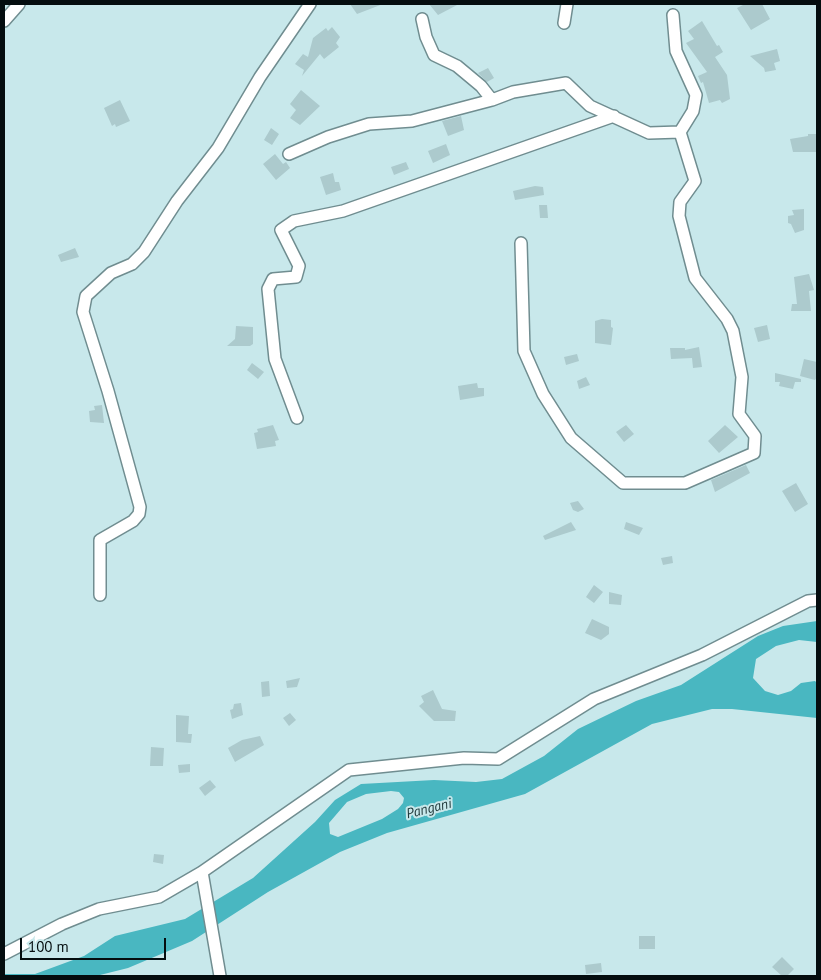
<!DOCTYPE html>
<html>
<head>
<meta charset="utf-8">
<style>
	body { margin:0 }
	#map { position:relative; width:821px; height:980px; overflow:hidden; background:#c8e8eb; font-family:"PT Sans",sans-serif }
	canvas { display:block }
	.frame { position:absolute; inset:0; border:5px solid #040d0f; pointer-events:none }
	.scale { position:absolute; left:20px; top:938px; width:146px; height:22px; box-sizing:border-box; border:2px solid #040d0f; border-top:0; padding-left:6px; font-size:15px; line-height:18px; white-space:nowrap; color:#040d0f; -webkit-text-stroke:4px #c8e8eb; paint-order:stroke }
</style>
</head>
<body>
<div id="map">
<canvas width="821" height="980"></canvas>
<div class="frame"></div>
<div class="scale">100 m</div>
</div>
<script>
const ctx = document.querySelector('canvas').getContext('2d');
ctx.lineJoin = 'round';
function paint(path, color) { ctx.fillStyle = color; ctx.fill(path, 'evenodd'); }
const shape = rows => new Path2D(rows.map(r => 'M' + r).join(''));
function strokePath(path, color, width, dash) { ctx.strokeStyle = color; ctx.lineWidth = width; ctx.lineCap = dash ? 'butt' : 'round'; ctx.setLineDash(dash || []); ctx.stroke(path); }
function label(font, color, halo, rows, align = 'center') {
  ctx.font = font + ' "PT Sans",sans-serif'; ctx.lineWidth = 4; ctx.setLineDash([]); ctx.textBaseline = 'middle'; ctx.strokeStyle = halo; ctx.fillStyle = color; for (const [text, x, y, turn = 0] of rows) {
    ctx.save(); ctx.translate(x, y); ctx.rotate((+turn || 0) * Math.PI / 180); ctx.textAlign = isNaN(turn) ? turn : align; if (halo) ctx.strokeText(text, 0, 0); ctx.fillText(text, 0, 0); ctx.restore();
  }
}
paint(shape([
	[817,621,817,642,799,640,776,646,756,659,753,678,765,691,778,695,791,691,801,683,815,681,817,683,817,718,732,709,712,709,652,724,525,794,387,833,340,852,268,892,192,941,128,968,96,976,4,976,4,974,35,974,84,956,115,936,185,919,253,878,315,822,335,800,361,784,434,780,476,782,502,779,544,756,578,729,636,701,681,685,758,636,783,626],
	[391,791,399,792,404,798,403,803,398,809,382,819,338,837,330,834,329,823,347,802,366,794]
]), '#49b7c1');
paint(shape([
	[350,4,383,4,357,14],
	[429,4,459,4,438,15],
	[745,4,762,4,770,19,751,30,737,8],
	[702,21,717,46,719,45,723,52,715,57,727,75,730,99,722,103,720,100,709,103,703,82,701,83,698,76,707,72,686,43,694,39,688,31],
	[332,27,340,37,336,43,339,47,324,59,320,54,302,76,304,70,295,64,303,54,308,57,313,38,326,28,328,31],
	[777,49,780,61,774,63,776,70,765,72,764,68,750,56],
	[488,68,494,78,487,82,478,73],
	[301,90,320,106,300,125,290,118,296,110,290,104],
	[120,100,130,121,116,127,115,124,112,126,104,108],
	[461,116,464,130,448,136,442,121],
	[271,128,279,134,272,145,264,140],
	[808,134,817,134,817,152,793,152,790,139,808,136],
	[446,144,450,155,433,163,428,151],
	[275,154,283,164,286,162,290,168,276,180,263,164],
	[406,162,409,169,394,175,391,167],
	[333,173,335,182,339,182,341,190,326,195,320,177],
	[535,186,543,187,544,195,515,200,513,191],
	[539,205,547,205,548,218,540,218],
	[804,209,804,230,795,233,791,224,788,223,788,216,794,215,792,210],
	[75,248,79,257,61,262,58,255],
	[809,274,814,290,809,291,811,311,791,311,792,304,797,304,794,277],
	[602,319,611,320,611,327,613,328,611,345,595,343,595,321],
	[767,325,770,339,758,342,754,328],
	[236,326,253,327,253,344,250,346,227,346,235,339],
	[699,347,702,367,693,368,692,358,671,359,670,348,685,348,685,350],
	[577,354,579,361,566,365,564,357],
	[804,359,817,362,817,377,815,380,800,376],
	[252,363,264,372,258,379,247,370],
	[775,373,801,379,801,382,795,382,793,389,779,386,780,382,775,382],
	[586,377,590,385,579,389,577,381],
	[477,383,478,388,484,388,484,396,460,400,458,386],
	[102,405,104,423,90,422,89,411,95,410,94,406],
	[273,425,279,440,275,441,276,446,257,449,254,433,258,432,257,429],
	[626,425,634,434,624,442,616,432],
	[725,425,738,437,719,453,708,441],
	[746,465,750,473,715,492,711,480],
	[796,483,808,504,795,512,782,491],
	[578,501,584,509,578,512,573,510,570,503],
	[571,522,576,530,545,540,543,536],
	[626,522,643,528,639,535,624,529],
	[672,556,673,563,663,565,661,558],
	[594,585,603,592,594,603,586,597],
	[609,592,622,595,621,605,609,604],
	[592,619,609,627,609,634,601,640,585,633],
	[300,678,297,687,287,688,286,681],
	[269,681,270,696,262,697,261,682],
	[433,690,442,709,456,711,455,721,434,721,419,706,424,702,421,696],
	[241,703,243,715,232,719,230,710,233,709,234,704],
	[290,713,296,720,289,726,283,718],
	[176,715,189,716,188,734,192,734,191,743,176,742],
	[260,736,264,745,235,762,228,748,242,740],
	[151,747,164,748,163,766,150,766],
	[190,764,190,772,179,773,178,765],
	[210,780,216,787,205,796,199,788],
	[154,854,164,855,163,864,153,862],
	[639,936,655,936,655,949,639,949],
	[782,957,794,969,787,976,782,976,772,967],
	[601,963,602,972,586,974,585,965]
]), '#accacd');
const minor = shape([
	[673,15,676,51,696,95,693,111,680,132],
	[422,19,426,37,434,55,457,66,481,86,492,100,513,92,566,83,590,106,649,133,680,132,695,181,680,202,679,216,695,278,727,319,733,331,742,377,739,414,755,436,754,453,685,483,623,483,571,438,543,394,524,351,521,243],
	[4,21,19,4],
	[564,23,567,4],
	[289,154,328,137,369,124,412,121,492,100],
	[297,418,275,359,268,289,273,279,296,277,299,266,281,230,294,221,343,211,614,116],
	[100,595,100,540,133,521,139,514,140,507,108,391,83,312,86,296,111,273,132,264,144,252,177,201,218,148,260,77,310,4],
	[202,872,220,976],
	[4,954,62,924,99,909,159,897,202,872,349,770,464,758,498,759,594,699,702,655,808,601,817,600]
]);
strokePath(minor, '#708d90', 14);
strokePath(minor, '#fff', 11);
label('italic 14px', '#213a3c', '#c8e8eb', [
	["Pangani",429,809,-14]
]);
</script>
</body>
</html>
